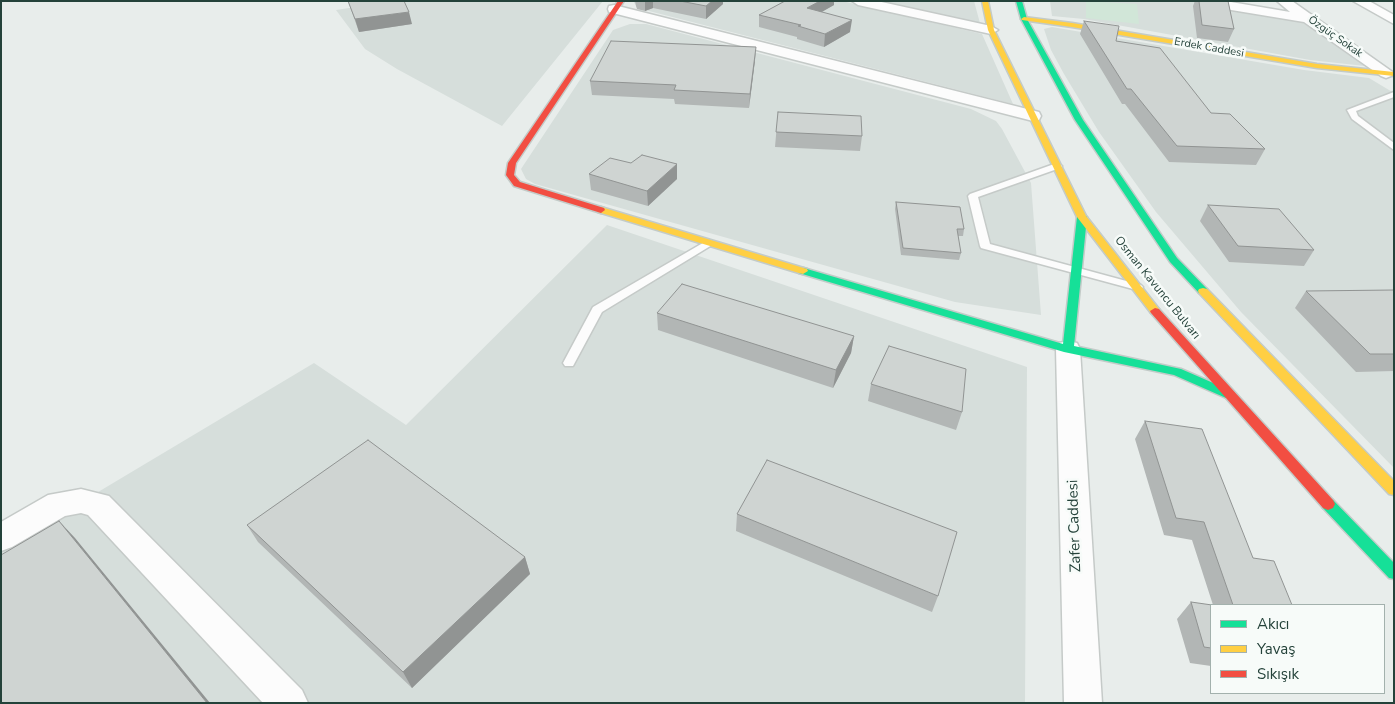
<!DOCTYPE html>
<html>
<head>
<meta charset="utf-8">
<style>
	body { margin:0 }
	#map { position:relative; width:1395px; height:704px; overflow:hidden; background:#e8edeb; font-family:"Nunito Sans",sans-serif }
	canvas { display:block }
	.frame { position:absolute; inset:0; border:2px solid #24423a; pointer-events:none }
	.legend { position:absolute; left:1210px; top:604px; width:175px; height:90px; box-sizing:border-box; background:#f7fbf9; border:1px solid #a3b1ad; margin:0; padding:6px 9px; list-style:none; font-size:15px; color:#24423a }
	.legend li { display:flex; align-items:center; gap:10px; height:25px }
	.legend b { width:25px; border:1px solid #a3b1ad }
</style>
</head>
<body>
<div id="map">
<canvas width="1395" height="704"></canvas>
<div class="frame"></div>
<ul class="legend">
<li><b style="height:6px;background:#16e098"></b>Akıcı</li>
<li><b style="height:6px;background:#ffcf43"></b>Yavaş</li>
<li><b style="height:6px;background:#f24e42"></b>Sıkışık</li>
</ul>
</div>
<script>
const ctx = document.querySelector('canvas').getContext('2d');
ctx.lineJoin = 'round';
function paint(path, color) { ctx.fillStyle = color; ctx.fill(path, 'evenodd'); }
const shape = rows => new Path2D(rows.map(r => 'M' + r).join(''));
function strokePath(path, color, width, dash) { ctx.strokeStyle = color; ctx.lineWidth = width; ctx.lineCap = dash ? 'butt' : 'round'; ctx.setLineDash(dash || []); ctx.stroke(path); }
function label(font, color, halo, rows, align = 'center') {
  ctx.font = font + ' "Nunito Sans",sans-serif'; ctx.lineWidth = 5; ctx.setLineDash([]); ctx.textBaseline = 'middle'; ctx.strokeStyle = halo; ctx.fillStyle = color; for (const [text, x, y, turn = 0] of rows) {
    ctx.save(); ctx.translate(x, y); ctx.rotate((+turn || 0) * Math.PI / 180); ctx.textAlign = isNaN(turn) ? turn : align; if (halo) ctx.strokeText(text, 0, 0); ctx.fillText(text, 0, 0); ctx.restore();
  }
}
paint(shape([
	[395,1,603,1,502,126,397,69,365,49,336,10],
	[633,1,842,1,982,34,1013,104,645,10,637,7],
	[872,1,974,1,981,27],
	[1050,1,1191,1,1299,20,1365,66,1310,60,1084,19,1052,16],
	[630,24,646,24,971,109,996,121,1002,129,1031,183,1041,315,955,302,535,184,526,179,521,169,613,30],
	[1052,27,1304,70,1369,78,1394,93,1394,468,1241,312,1156,212,1099,132,1064,74,1051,50,1044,29],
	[607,225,1027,367,1025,703,1,703,1,550,314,363,406,425]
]), '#d6dedb');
paint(shape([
	[1086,1,1137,4,1139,24,1086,18]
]), '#d1e6d8');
const lane = shape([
	[1394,92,1394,97,1356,111,1358,116,1394,143,1394,150,1352,119,1347,110,1394,92],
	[1057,163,1062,166,1060,168,978,197,990,244,1141,285,1143,287,1141,289,1133,289,981,248,980,246,968,196,970,194,1057,163],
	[708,240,712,241,713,243,712,245,602,312,573,366,565,366,563,363,593,307,708,240]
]);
const street = shape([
	[852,1,877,1,991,26,998,30,991,34,858,5,852,1],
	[1195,1,1225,1,1290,12,1277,1,1292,1,1394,73,1391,76,1386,78,1381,76,1304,22,1201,5,1195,1],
	[1353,1,1369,1,1394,15,1394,24,1353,1],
	[614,5,1039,112,1041,116,1039,120,1033,121,609,12,608,9,609,6,614,5],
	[1068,341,1077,343,1080,349,1102,703,1064,703,1056,349,1059,343,1068,341],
	[81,489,109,496,302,690,308,703,263,703,88,515,81,513,65,516,12,547,1,551,1,522,48,495,81,489]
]);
const fast = shape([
	[1016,1,1022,1,1027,19,1083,120,1177,258,1207,289,1208,291,1207,293,1199,293,1170,262,1075,120,1021,19,1016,1],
	[1082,214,1087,217,1074,346,1181,369,1234,392,1236,395,1234,398,1226,398,1174,375,1064,352,799,273,798,271,803,268,807,269,1063,344,1077,217,1082,214],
	[1328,498,1333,500,1394,563,1394,579,1389,578,1323,508,1321,504,1323,500,1328,498]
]);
const slow = shape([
	[982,1,988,1,994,30,1086,216,1159,309,1160,311,1159,313,1151,313,1077,217,988,30,982,1],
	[1024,17,1072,23,1317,64,1394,72,1394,76,1317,68,1072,27,1022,20,1021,19,1024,17],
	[601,207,807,269,808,271,803,274,799,273,598,212,597,210,601,207],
	[1203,288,1207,289,1394,481,1394,495,1389,494,1199,293,1198,291,1199,289,1203,288]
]);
const jam = shape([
	[618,1,624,1,516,163,514,175,520,182,604,208,605,210,601,213,514,186,506,175,508,163,618,1],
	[1155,308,1159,309,1333,500,1335,504,1333,508,1328,510,1323,508,1151,313,1150,311,1155,308]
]);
strokePath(lane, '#c5cac8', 3);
strokePath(street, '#c5cac8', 3);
strokePath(fast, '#c3cbc8', 3);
strokePath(slow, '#c3cbc8', 3);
strokePath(jam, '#c3cbc8', 3);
paint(lane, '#fcfcfc');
paint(street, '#fcfcfc');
paint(fast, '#16e098');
paint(slow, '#ffcf43');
paint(jam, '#f24e42');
paint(shape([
	[348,1,412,24,359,32],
	[635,1,723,1,723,4,706,19,653,8,645,11,637,9,636,6],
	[785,1,834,1,834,5,821,12,850,32,824,47,797,39,797,37,759,27,759,15],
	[1195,1,1228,1,1234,29,1228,42,1197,38,1193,6],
	[1084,21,1116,41,1211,113,1265,149,1256,165,1169,162,1125,104,1122,104,1080,34],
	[755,60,749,108,675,104,674,99,592,95,590,81],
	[778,112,862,136,860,151,775,147],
	[589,174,677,179,648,206,591,190],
	[896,202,964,229,963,236,958,236,961,253,959,260,901,255,895,209],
	[1208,205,1314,250,1304,266,1229,262,1200,221],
	[1394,290,1394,371,1356,372,1295,308,1306,291],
	[657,313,854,336,851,353,833,388,658,330],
	[871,384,962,412,956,430,868,401],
	[1145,421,1253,558,1292,605,1213,605,1192,540,1164,535,1135,439],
	[737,514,938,596,932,612,736,531],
	[247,525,525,557,530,574,412,688,258,542],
	[1191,602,1211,605,1211,666,1190,663,1177,619]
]), '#b2b6b5');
paint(shape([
	[645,1,653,1,653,8,645,11],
	[712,1,723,1,723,4,706,19,706,6],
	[820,1,834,1,834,5,806,21,807,8],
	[409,12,412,24,359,32,355,19],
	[852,20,850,32,824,47,825,34],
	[756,47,755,60,749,108,750,94],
	[677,164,677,179,648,206,647,191],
	[854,336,851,353,833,388,836,370],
	[59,521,75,538,210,703,207,703],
	[525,557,530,574,412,688,403,672]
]), '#919493');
const building = shape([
	[348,1,404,1,409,12,355,19,348,1],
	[680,1,712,1,706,6,680,1],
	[785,1,820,1,807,8,852,20,825,34,798,26,801,25,759,15,785,1],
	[1199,1,1228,1,1234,29,1202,25,1199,1],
	[1084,21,1119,26,1116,41,1160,48,1211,113,1230,114,1265,149,1177,146,1131,89,1127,89,1084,21],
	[611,41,756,47,750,94,674,90,676,85,590,81,611,41],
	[778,112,861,116,862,136,776,132,778,112],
	[642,155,677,164,647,191,589,174,610,158,631,163,642,155],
	[896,202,960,207,964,229,957,229,961,253,903,248,896,202],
	[1208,205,1279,209,1314,250,1238,246,1208,205],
	[682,284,854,336,836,370,657,313,682,284],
	[1394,290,1394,354,1370,354,1306,291,1394,290],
	[889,346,966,369,962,412,871,384,889,346],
	[1145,421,1202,429,1253,558,1274,561,1292,605,1233,605,1204,522,1176,518,1145,421],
	[368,440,525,557,403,672,247,525,368,440],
	[767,460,957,532,938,596,737,514,767,460],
	[59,521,207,703,1,703,1,555,59,521],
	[1191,602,1212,605,1211,648,1204,647,1191,602]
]);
paint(building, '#cfd4d2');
strokePath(building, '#919493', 1);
label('11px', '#24423a', '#f7fbf9', [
	["Özgüç Sokak",1335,37,35],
	["Erdek Caddesi",1209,48,10]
]);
label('12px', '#24423a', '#f7fbf9', [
	["Osman Kavuncu Bulvarı",1157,288,51]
]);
label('15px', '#24423a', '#f7fbf9', [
	["Zafer Caddesi",1075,526,-92]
]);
</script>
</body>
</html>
